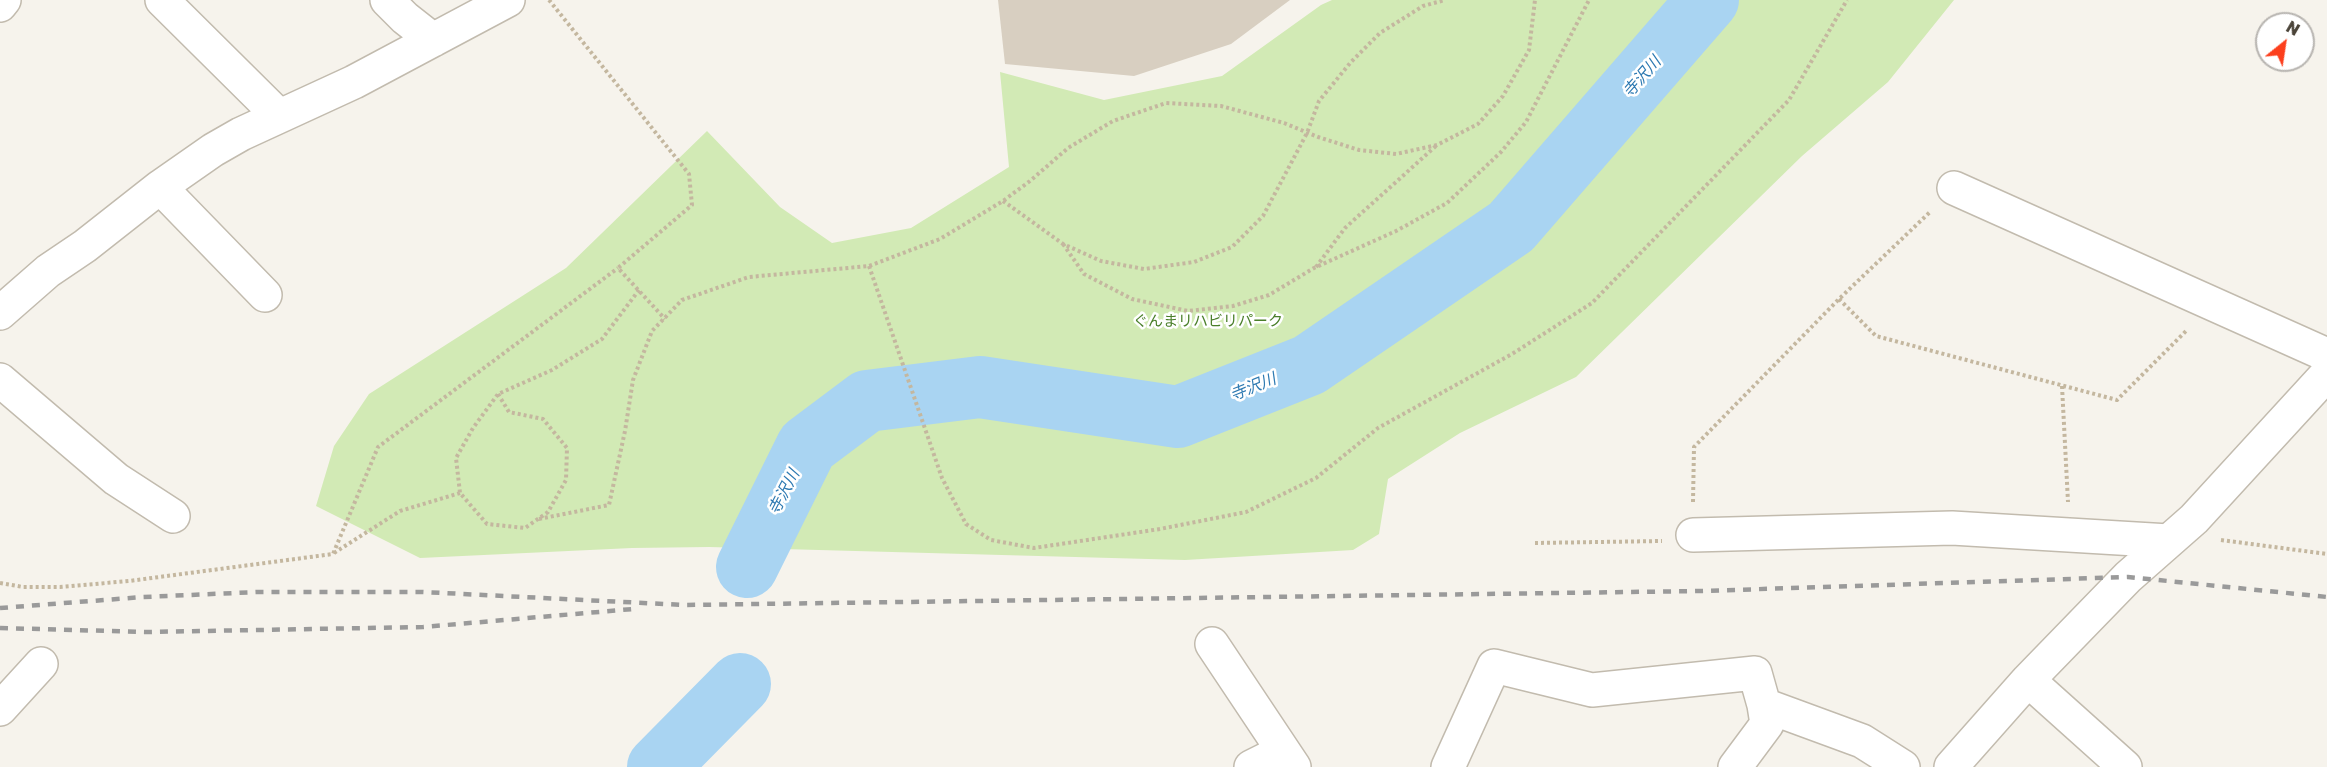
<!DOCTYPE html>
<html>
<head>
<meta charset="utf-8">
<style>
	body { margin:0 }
	#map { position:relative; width:2327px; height:767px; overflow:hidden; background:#f6f3ec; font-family:"Golos Text",sans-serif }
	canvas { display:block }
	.north { position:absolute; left:2255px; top:12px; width:60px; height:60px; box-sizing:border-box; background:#fff; border:2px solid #b7b4b0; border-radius:50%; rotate:30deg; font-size:16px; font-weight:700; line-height:24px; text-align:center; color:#4b4439 }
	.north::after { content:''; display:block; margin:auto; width:21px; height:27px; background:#fc3f1d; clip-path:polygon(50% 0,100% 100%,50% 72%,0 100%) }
</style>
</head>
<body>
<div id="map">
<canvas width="2327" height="767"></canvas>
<div class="north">N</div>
</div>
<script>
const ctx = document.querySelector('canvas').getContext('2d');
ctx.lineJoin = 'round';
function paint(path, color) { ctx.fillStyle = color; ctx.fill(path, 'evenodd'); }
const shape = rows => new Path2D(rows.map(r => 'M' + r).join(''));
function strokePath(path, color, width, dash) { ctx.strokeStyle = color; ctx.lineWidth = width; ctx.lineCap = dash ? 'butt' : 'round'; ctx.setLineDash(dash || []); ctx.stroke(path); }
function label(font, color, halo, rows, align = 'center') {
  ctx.font = font + ' "Golos Text","Noto Sans JP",sans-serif'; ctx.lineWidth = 5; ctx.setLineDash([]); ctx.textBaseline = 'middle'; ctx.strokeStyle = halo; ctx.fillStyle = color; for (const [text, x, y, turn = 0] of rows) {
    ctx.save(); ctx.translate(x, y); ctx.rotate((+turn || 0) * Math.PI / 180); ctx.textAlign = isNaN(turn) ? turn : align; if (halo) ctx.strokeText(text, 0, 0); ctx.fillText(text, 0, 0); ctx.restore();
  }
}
paint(shape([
	[1332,0,1954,0,1888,82,1802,156,1576,377,1460,433,1388,479,1379,534,1353,550,1185,560,709,547,632,548,420,558,316,506,334,446,369,394,566,268,707,131,780,207,832,243,911,228,1009,167,1000,72,1104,100,1222,76,1321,5]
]), '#d2eab5');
strokePath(shape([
	[747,567,807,446,867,401,980,387,1178,417,1309,365,1511,227,1708,0],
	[658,767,740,684]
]), '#a9d4f2', 62);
paint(shape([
	[998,0,1290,0,1231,44,1134,76,1005,64]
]), '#d8cfc1');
const minor = shape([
	[162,0,279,116],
	[387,0,405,18,433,40],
	[0,5,4,0],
	[160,187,265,295],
	[1954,188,2327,355],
	[0,313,48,271,85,246,160,187,213,150,241,134,354,82,508,0],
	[0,380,116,479,173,516],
	[1693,535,1952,528,2169,541],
	[1212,644,1294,767],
	[2028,680,2125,767],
	[1764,705,1862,741,1903,767],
	[0,709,41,664],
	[1251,767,1283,751],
	[1448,767,1494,666,1592,690,1755,673,1764,705,1767,724,1735,767],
	[1951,767,2028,680,2128,577,2194,519,2327,374]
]);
strokePath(minor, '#c2bbae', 36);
strokePath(shape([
	[549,0,689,174,692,205,618,268,665,319],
	[1003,201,1063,244,1101,261,1144,269,1194,262,1232,247,1263,216,1307,133,1319,101,1351,62,1380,33,1423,6,1445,0],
	[1063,244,1084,274,1132,299,1188,311,1233,306,1269,295,1314,268,1396,231,1447,203,1501,152,1526,122,1589,0],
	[869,266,942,478,966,524,991,540,1034,548,1160,529,1246,512,1316,478,1378,428,1512,354,1592,303,1789,100,1847,0],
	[1316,267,1345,228,1437,145],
	[1839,299,1876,336,2117,400,2187,330],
	[2062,386,2068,502],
	[498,394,509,412,543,419,567,448,566,480,548,512,525,528,487,524,460,493,456,458,473,428,498,394,552,370,602,339,639,290],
	[1693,502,1694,447,1839,299,1930,212],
	[539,519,609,505,625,431,633,380,652,331,682,300,749,277,869,266,940,239,1003,201,1030,181,1068,148,1113,121,1166,103,1221,106,1284,123,1318,137,1359,150,1396,154,1437,145,1478,124,1503,96,1529,50,1535,0],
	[2221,540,2327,554],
	[1535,543,1662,541],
	[334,553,400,511,460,493],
	[0,583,23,587,60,587,129,581,333,554,378,447,618,268]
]), '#c4b79f', 4, [3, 3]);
strokePath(minor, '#fff', 33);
strokePath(shape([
	[0,608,143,597,258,592,423,592,684,605,1702,591,2128,577,2327,597],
	[0,628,147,632,423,627,633,609]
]), '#9a9a9a', 4.5, [8, 8]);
label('15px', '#4a7f2a', '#fff', [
	["ぐんまリハビリパーク",1208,321]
]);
label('italic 16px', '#2e7ab2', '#fff', [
	["寺沢川",1642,77,-49],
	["寺沢川",1253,387,-22],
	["寺沢川",784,492,-63]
]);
</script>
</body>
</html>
